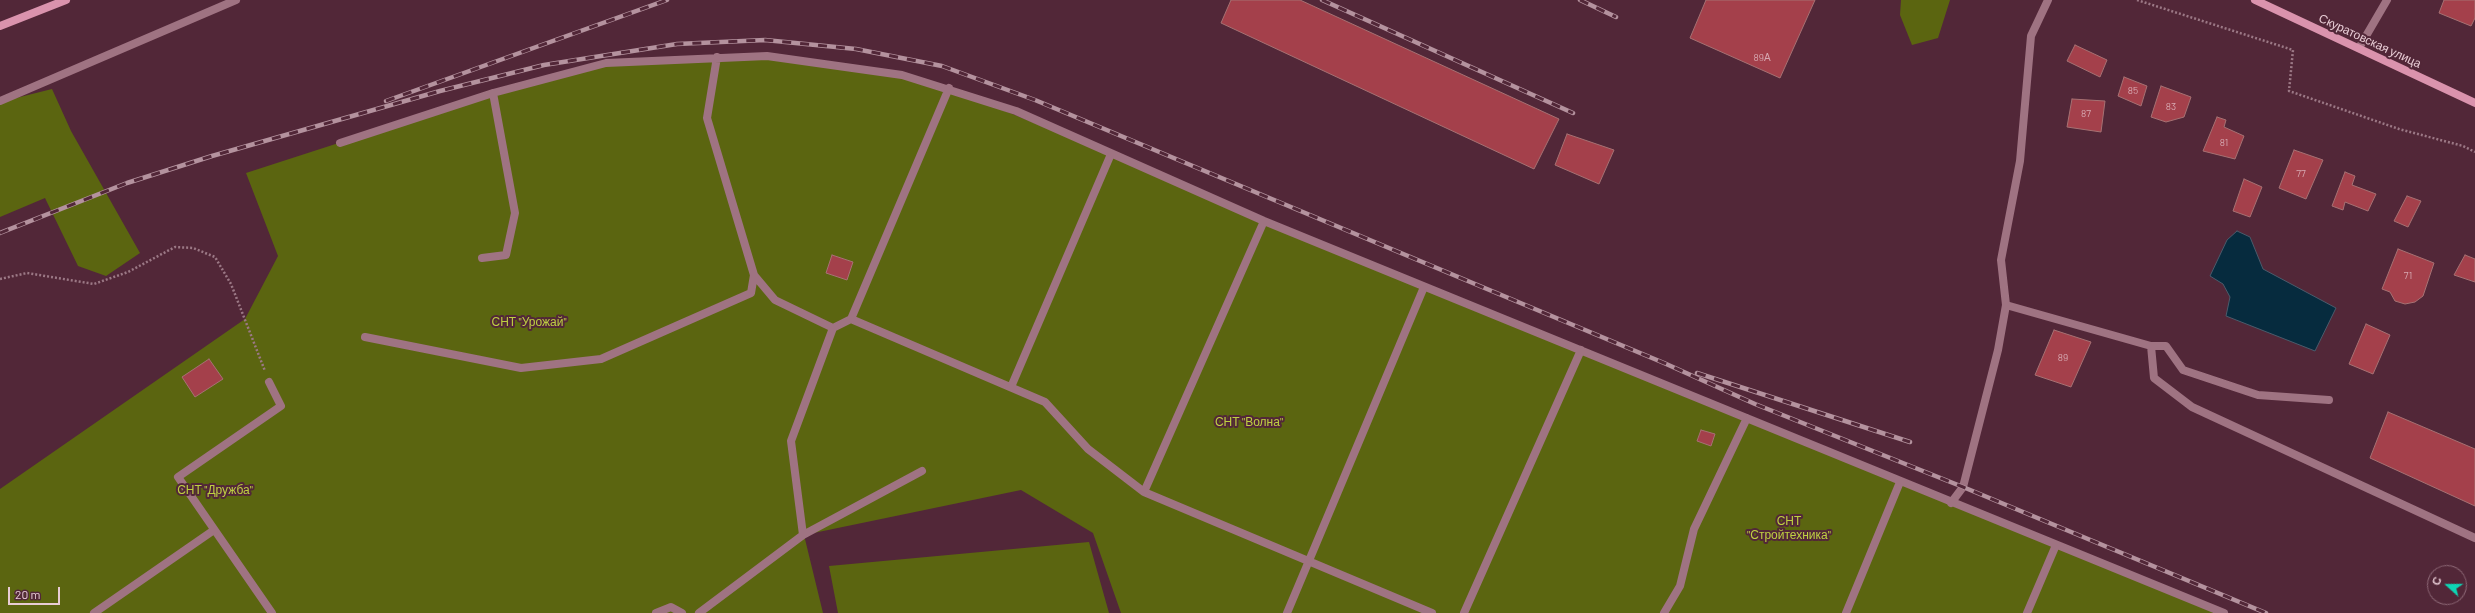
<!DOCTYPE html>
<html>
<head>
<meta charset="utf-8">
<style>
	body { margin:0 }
	#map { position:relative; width:2475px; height:613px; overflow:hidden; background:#522738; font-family:Barlow,sans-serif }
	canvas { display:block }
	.north { position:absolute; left:2427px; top:565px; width:40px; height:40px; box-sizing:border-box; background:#522738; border:1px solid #8e6977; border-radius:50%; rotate:291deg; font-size:11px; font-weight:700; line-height:16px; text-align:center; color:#e8ccd5 }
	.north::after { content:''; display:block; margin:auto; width:14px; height:18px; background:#0ed5b4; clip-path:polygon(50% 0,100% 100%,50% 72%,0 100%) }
	.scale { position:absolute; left:8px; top:587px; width:52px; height:18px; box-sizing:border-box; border:2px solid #e8ccd5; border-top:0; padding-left:5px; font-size:12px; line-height:14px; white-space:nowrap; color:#e8ccd5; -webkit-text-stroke:3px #522738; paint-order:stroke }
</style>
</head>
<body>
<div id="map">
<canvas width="2475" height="613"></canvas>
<div class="north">С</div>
<div class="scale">20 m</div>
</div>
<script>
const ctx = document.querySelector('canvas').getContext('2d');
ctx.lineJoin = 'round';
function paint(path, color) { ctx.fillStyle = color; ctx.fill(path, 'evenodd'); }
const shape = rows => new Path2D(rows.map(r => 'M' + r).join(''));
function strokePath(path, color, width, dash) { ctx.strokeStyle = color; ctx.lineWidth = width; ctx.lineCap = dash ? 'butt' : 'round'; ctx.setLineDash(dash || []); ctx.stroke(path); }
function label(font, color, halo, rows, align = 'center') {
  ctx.font = font + ' Barlow,sans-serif'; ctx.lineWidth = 4; ctx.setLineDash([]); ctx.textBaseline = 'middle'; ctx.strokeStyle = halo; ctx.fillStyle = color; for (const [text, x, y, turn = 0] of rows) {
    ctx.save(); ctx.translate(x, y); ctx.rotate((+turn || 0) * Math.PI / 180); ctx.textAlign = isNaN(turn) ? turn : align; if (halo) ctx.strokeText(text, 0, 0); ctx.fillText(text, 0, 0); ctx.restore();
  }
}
paint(shape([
	[1901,0,1950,0,1938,38,1912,45,1900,15],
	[767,56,902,75,949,88,2226,613,1121,613,1093,533,1021,490,804,535,823,613,0,613,0,489,245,319,278,256,246,173,493,93,606,63],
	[52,89,71,131,140,253,106,276,78,266,45,198,0,217,0,102],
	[1089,542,1109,613,838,613,829,566]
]), '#5b6510');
const water = shape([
	[2237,231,2250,237,2263,269,2336,308,2315,351,2226,316,2230,297,2223,284,2210,276,2227,240,2237,231]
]);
paint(water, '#062b3e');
strokePath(water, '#4a5b6b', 1);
const building = shape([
	[1231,0,1300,0,1559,119,1534,169,1221,23,1231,0],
	[1706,0,1815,0,1780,78,1690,38,1706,0],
	[2444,0,2475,0,2475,18,2471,26,2439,13,2444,0],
	[2075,45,2107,60,2100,77,2067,61,2075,45],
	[2124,77,2147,86,2141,106,2118,96,2124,77],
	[2161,86,2191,97,2184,117,2166,122,2151,117,2161,86],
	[2072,99,2105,101,2101,132,2067,127,2072,99],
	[2217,117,2226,120,2224,127,2244,136,2235,159,2203,151,2217,117],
	[1567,134,1614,150,1599,184,1555,165,1567,134],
	[2294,150,2323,160,2306,199,2279,188,2294,150],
	[2345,172,2355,176,2352,185,2376,194,2368,211,2345,202,2343,210,2332,206,2345,172],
	[2244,179,2262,187,2250,217,2233,211,2244,179],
	[2407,196,2421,201,2408,227,2394,221,2407,196],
	[2398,249,2434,263,2423,296,2415,302,2405,304,2395,301,2390,292,2382,289,2398,249],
	[832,255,853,262,847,280,826,273,832,255],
	[2465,255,2475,259,2475,282,2454,275,2465,255],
	[2366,324,2390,335,2373,374,2349,364,2366,324],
	[2054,330,2091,342,2071,387,2035,375,2054,330],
	[209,359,223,379,195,397,182,377,209,359],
	[2388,412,2475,449,2475,506,2370,458,2388,412],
	[1701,430,1715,434,1711,446,1697,441,1701,430]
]);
paint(building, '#a4404b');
strokePath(building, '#a67173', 1);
strokePath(shape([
	[2137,0,2293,50,2289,91,2399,129,2463,146,2475,152],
	[0,279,27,273,94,284,128,272,175,247,193,248,215,257,231,284,265,371]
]), '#9b7885', 2.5, [2, 2]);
strokePath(shape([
	[717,57,707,118,754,275,775,300,833,328,791,441,803,535],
	[0,101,236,0],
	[340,143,493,93,606,63,767,56,902,75,1016,111,1264,221,2224,613],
	[482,258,506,255,515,213,493,93],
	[2006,305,2151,346,2166,346,2183,370,2258,395,2329,400],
	[851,319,1045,402,1088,449,1144,492,1432,613],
	[833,328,851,319,949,88],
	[365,337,521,368,601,359,751,293,754,275],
	[2151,346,2154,378,2192,407,2475,538],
	[269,382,281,406,178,477,272,613],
	[1011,387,1111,154],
	[1144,492,1264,221],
	[1951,503,1963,487,1998,350,2006,305,2001,260,2020,161,2031,36,2048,0],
	[94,613,214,530],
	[656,613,671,607,682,613],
	[699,613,803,535,922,471],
	[1287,613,1424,287],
	[1464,613,1581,350],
	[1664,613,1680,586,1694,529,1747,418],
	[1846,613,1900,482],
	[2027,613,2056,545]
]), '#9f7382', 8);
strokePath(shape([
	[2359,48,2387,0]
]), '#9f7382', 8);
strokePath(shape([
	[2255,0,2475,103],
	[0,26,66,0]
]), '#da93ad', 8);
const rail = shape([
	[1322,0,1573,113],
	[1580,0,1616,17],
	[386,101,667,0],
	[0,233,127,183,212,156,440,91,544,65,677,44,765,40,856,49,942,66,1035,100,1664,363,1755,404,1963,487,2266,613],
	[1697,373,1910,442]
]);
strokePath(rail, '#b4929e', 4.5);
strokePath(rail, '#522738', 3, [9]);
label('10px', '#d7a9b2', null, [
	["89А",1762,58],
	["85",2133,91],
	["83",2171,107],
	["87",2086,114],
	["81",2224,143],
	["77",2301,174],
	["71",2408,276],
	["89",2063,358]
]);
label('12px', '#e8ccd5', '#522738', [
	["Скуратовская улица",2370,41,25]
]);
label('12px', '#bed042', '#522738', [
	["СНТ \"Урожай\"",529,322],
	["СНТ \"Волна\"",1249,422],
	["СНТ \"Дружба\"",215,490],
	["СНТ",1789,521],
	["\"Стройтехника\"",1789,535]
]);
</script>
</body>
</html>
